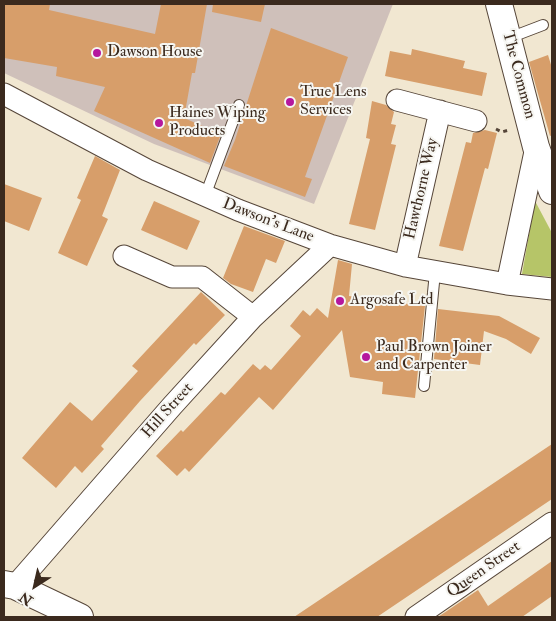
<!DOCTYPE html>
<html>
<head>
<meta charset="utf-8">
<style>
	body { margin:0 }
	#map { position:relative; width:556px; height:621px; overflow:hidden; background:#f1e7d1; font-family:"IM FELL Double Pica",serif }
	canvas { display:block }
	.frame { position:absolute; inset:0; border:5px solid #3b2a1e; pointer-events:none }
	.north { position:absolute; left:10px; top:561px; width:50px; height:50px; -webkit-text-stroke:4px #f6f6f2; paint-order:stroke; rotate:215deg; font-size:14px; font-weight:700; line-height:20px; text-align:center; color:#3b2a1e }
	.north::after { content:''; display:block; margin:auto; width:18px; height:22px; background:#3b2a1e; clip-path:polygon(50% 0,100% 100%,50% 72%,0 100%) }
</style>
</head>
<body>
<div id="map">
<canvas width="556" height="621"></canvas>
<div class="frame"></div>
<div class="north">N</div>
</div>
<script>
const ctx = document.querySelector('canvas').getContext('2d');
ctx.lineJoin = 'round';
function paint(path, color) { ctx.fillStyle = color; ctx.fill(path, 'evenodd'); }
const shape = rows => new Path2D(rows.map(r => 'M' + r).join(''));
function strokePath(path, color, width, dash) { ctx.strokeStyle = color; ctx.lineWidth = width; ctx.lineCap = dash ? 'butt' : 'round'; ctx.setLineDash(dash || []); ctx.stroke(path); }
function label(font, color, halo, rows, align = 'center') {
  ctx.font = font + ' "IM FELL Double Pica",serif'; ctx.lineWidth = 4; ctx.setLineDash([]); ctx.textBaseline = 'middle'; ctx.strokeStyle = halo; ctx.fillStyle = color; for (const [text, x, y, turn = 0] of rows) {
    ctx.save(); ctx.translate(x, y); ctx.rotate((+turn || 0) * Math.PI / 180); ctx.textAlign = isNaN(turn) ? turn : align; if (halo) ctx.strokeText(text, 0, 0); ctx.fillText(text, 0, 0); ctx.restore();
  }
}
paint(shape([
	[4,4,393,4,314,204,154,144,4,73]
]), '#cfc0ba');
paint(shape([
	[535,201,552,233,552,277,522,274]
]), '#b6c568');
paint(shape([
	[4,4,50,4,49,10,155,34,161,4,207,4,195,73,192,73,184,118,221,134,210,163,94,111,105,87,56,76,57,67,4,58],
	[213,4,265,4,261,22,212,12],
	[271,28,348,57,305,177,312,179,305,197,224,166,235,140],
	[412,49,465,61,463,68,487,73,482,96,385,76,390,51,411,55],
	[548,55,552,68,552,135,550,136,529,62],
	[372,101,386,105,394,112,391,124,396,125,391,144,396,145,375,230,349,224,370,139,366,138],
	[485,130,497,133,488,169,485,168,463,251,439,246,466,142,471,143,473,133],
	[95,156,120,170,102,216,108,219,87,266,58,253,81,200,77,198],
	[4,184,42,198,29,231,4,221],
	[154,201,200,221,187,250,141,230],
	[244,226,285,241,276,263,266,259,253,292,231,284,223,278],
	[338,260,352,264,349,296,425,306,415,398,382,394,383,382,350,377,342,330,273,410,259,397,189,472,185,468,177,476,156,456,181,430,183,432,221,392,225,395,253,364,260,370,265,365,271,370,301,336,290,326,303,310,310,316,317,308,328,318],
	[201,292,225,315,196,345,194,343,140,401,101,446,104,449,82,473,75,466,56,488,22,458,70,402,92,421,138,371,132,366],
	[438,309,499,316,540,338,531,354,506,339,484,331,480,365,434,359],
	[552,444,552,499,377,617,294,617],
	[552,561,552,596,522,617,438,617,478,590,488,606]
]), '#d79e6a');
const service = shape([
	[509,38,543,25],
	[205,196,239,105],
	[424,386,435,272]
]);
const minor = shape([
	[4,94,147,170,238,210,330,245,405,266,507,284,552,289],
	[397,100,476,121],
	[124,256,172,277,202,277,253,317],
	[405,266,440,111],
	[507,284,536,147],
	[15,586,172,406,253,317,330,245],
	[416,617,552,523]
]);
const tertiary = shape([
	[499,4,536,147,552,191],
	[4,584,15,586,80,617]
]);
strokePath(service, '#564639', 12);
strokePath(minor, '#564639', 23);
strokePath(tertiary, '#564639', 28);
strokePath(shape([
	[496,129,502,132,509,130]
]), '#564639', 3, [4, 4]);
strokePath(service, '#fff', 10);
strokePath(minor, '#fff', 21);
strokePath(tertiary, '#fff', 26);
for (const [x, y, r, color] of [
	[97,53,5,"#b5179e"],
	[290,102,5,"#b5179e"],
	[159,123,5,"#b5179e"],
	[340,301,5,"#b5179e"],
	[366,357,5,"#b5179e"]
]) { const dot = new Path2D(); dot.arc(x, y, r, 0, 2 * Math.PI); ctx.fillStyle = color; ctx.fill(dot); strokePath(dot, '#f6f6f2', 2); }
label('16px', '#3b2a1e', '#f6f6f2', [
	["Dawson House",107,53],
	["True Lens",300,93],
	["Services",300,111],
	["Haines Wiping",169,114],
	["Products",169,132],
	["Argosafe Ltd",350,301],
	["Paul Brown Joiner",376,348],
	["and Carpenter",376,366]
], 'left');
label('16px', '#3b2a1e', '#f6f6f2', [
	["The Common",518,75,75],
	["Hawthorne Way",422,189,-77],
	["Dawson's Lane",268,221,21],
	["Hill Street",168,411,-48],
	["Queen Street",484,570,-35]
]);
</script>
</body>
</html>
